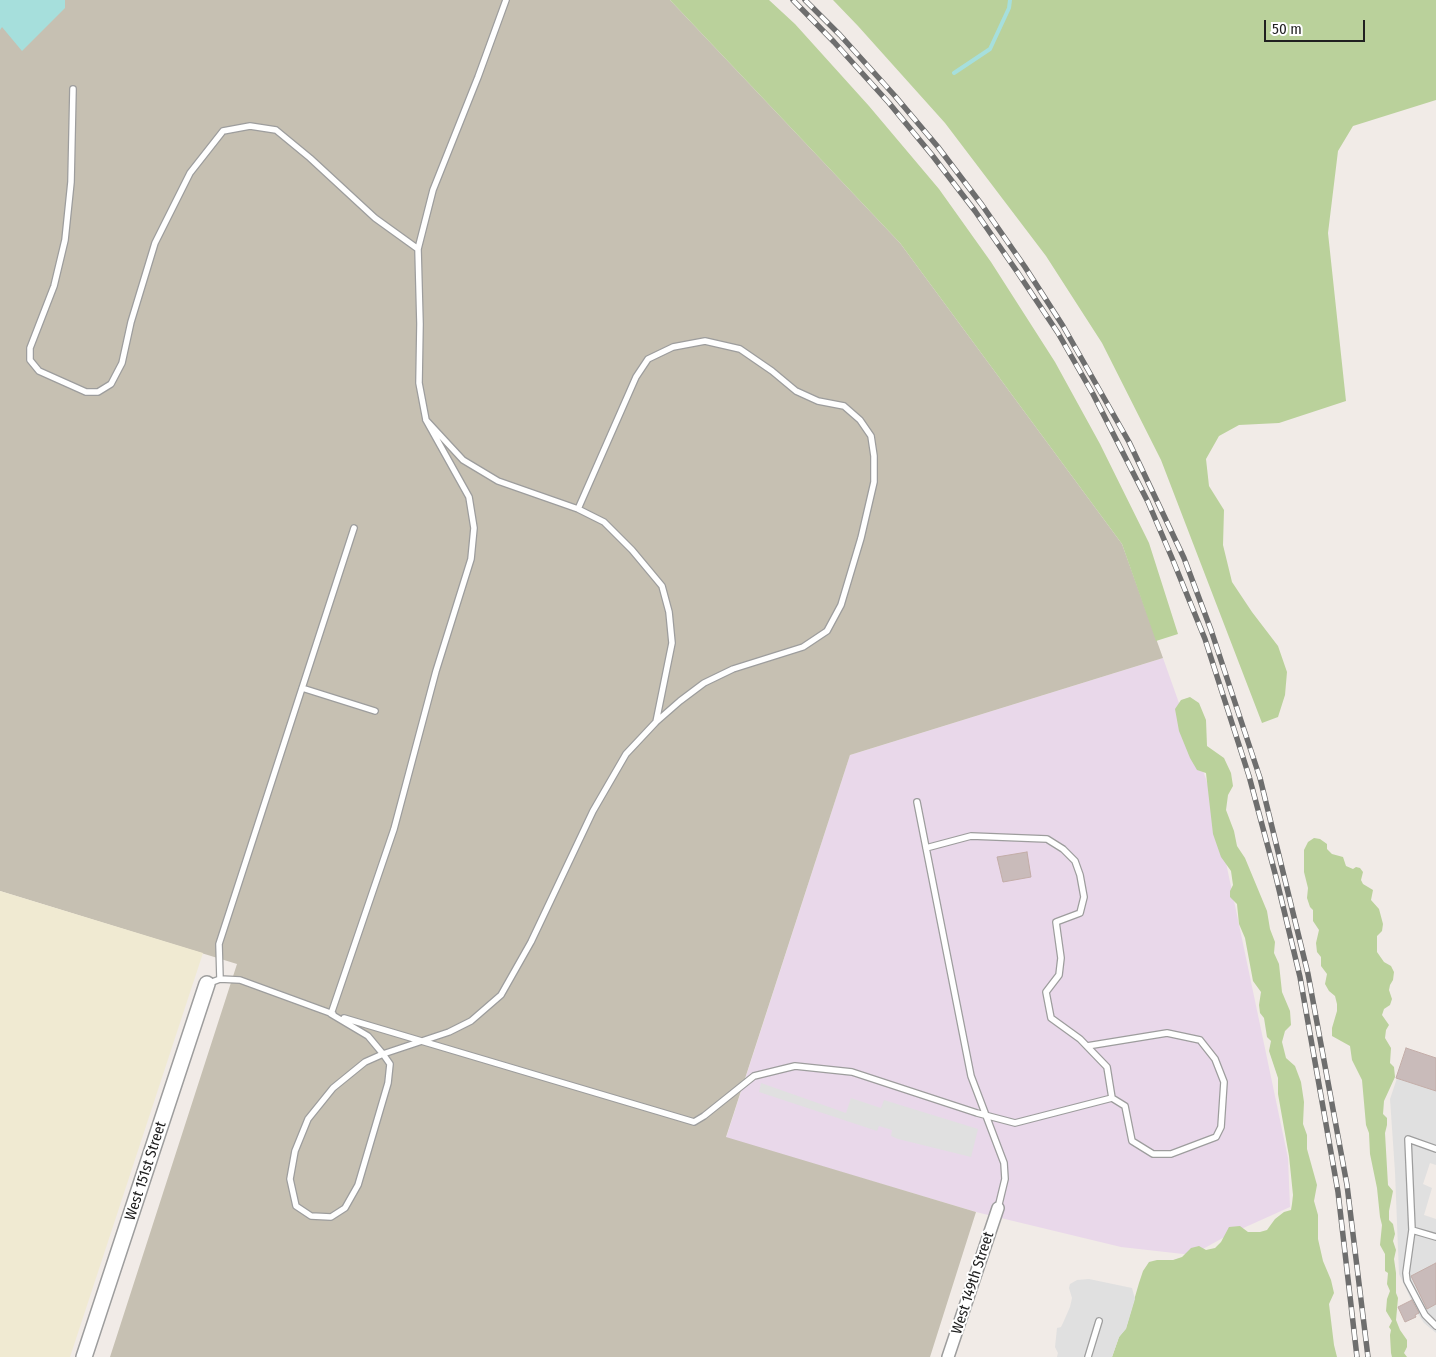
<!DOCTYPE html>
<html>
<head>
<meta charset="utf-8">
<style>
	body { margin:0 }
	#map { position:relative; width:1436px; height:1357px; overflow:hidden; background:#f1ebe7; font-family:"Fira Sans Condensed",sans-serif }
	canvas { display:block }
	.scale { position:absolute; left:1264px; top:20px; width:101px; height:22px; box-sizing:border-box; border:2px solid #202020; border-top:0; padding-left:6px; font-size:15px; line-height:18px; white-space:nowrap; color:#202020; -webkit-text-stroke:4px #fff; paint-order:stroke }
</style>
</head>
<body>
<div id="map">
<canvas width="1436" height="1357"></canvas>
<div class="scale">50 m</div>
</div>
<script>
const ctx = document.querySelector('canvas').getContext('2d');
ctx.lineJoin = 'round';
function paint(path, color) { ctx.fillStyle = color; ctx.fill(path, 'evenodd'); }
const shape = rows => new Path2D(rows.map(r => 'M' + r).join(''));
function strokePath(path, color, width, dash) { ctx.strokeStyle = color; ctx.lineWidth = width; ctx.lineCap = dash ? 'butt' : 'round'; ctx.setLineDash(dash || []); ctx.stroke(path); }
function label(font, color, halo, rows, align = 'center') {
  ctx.font = font + ' "Fira Sans Condensed",sans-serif'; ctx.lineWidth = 4; ctx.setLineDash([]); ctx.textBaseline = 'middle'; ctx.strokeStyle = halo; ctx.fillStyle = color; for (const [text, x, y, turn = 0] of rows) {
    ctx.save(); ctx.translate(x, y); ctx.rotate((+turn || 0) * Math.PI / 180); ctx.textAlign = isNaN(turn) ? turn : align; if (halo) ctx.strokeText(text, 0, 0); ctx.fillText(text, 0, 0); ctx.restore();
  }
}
paint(shape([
	[1163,658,1212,796,1288,1158,1290,1207,1230,1234,1192,1255,1121,1247,976,1212,726,1138,850,755]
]), '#e9d8ea');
paint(shape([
	[0,0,670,0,900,243,1122,544,1163,658,850,755,726,1137,976,1212,930,1357,110,1357,237,964,0,891]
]), '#c6c0b2');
paint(shape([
	[0,891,203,953,70,1357,0,1357]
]), '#f0ead2');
paint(shape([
	[670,0,769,0,795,24,869,106,939,189,991,262,1055,362,1100,444,1149,543,1178,634,1156,641,1122,544,900,243],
	[833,0,1436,0,1436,100,1353,126,1338,151,1328,233,1346,401,1279,423,1239,425,1219,436,1206,459,1209,486,1224,510,1223,545,1232,582,1252,612,1278,646,1287,672,1285,695,1278,717,1262,723,1161,460,1102,343,1046,256,945,123,858,26],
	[1190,697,1199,703,1206,720,1207,746,1224,758,1231,773,1233,786,1228,795,1226,810,1234,831,1237,846,1245,858,1267,911,1270,929,1275,942,1274,953,1279,964,1282,992,1290,1011,1291,1025,1285,1031,1282,1042,1286,1058,1295,1066,1301,1082,1304,1102,1303,1124,1307,1135,1307,1149,1317,1185,1314,1201,1318,1215,1318,1239,1323,1261,1331,1280,1334,1293,1329,1304,1334,1345,1337,1357,1112,1357,1119,1337,1126,1328,1139,1283,1143,1271,1149,1262,1157,1260,1173,1260,1182,1257,1191,1248,1199,1246,1206,1250,1215,1248,1221,1242,1229,1227,1240,1226,1248,1232,1260,1232,1267,1230,1275,1219,1284,1212,1291,1210,1292,1204,1293,1195,1289,1156,1278,1094,1278,1078,1269,1051,1271,1041,1267,1037,1264,1018,1260,1013,1259,1005,1261,992,1253,981,1245,938,1239,924,1237,904,1230,897,1230,891,1233,885,1231,871,1221,857,1213,834,1206,773,1197,770,1190,758,1179,731,1175,709,1181,700],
	[1314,838,1320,839,1327,844,1327,849,1332,854,1343,857,1346,866,1353,869,1356,867,1360,868,1363,872,1361,880,1363,884,1373,890,1371,900,1379,909,1383,924,1382,931,1377,936,1377,952,1384,962,1391,966,1394,972,1393,980,1390,985,1389,990,1392,999,1390,1005,1384,1009,1382,1015,1389,1025,1386,1030,1385,1038,1391,1048,1390,1063,1394,1067,1395,1077,1384,1101,1383,1114,1387,1118,1387,1125,1385,1133,1388,1185,1393,1191,1389,1211,1389,1220,1393,1224,1395,1234,1393,1241,1396,1250,1394,1259,1396,1273,1396,1293,1398,1298,1396,1320,1400,1330,1407,1340,1407,1347,1404,1353,1407,1357,1392,1357,1391,1353,1390,1335,1391,1330,1389,1327,1392,1321,1386,1311,1387,1299,1390,1291,1387,1284,1388,1273,1385,1271,1385,1254,1380,1245,1382,1225,1380,1217,1377,1188,1370,1154,1369,1133,1366,1125,1362,1080,1352,1060,1350,1046,1332,1036,1332,1028,1337,1011,1337,1004,1335,996,1329,991,1325,984,1327,974,1321,966,1321,957,1317,952,1316,943,1319,930,1313,921,1313,910,1310,907,1307,898,1308,888,1304,872,1304,850,1308,842]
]), '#bad19b');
paint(shape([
	[1397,1078,1436,1091,1436,1165,1430,1163,1423,1184,1432,1188,1424,1215,1436,1219,1436,1333,1424,1323,1418,1314,1399,1274,1395,1172,1390,1099],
	[761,1083,846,1113,851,1098,881,1108,884,1100,978,1129,971,1157,898,1139,891,1136,892,1130,879,1126,877,1131,759,1092],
	[1089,1279,1132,1288,1135,1299,1126,1329,1119,1337,1112,1357,1057,1357,1058,1353,1055,1347,1057,1328,1061,1327,1063,1323,1070,1307,1072,1298,1069,1288,1070,1284,1077,1280]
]), '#e0e0e0');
paint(shape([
	[0,0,65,0,65,8,22,51,2,27,0,30]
]), '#a6dfdc');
strokePath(shape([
	[954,73,990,49,1009,8,1010,0]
]), '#a6dfdc', 4);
const building = shape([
	[1027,852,1031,877,1003,882,997,857,1027,852],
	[1406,1048,1436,1058,1436,1091,1396,1078,1406,1048],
	[1436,1263,1436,1304,1427,1309,1411,1276,1436,1263],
	[1412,1300,1419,1313,1415,1315,1416,1317,1405,1322,1398,1307,1412,1300]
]);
paint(building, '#c9bbba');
strokePath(building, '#c3ada8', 1);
const service = shape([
	[73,89,71,182,65,240,54,286,30,348,30,360,39,371,86,392,98,392,111,384,122,363,131,322,155,243,190,173,223,131,250,126,276,130,310,158,375,218,418,249],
	[426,420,463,460,498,481,578,509,636,377,648,359,673,347,705,341,740,349,772,371,796,391,818,401,844,406,860,420,871,436,874,456,874,482,861,538,841,605,827,631,803,647,733,669,704,683,680,701,656,722,626,754,593,811,531,942,501,995,471,1021,449,1032,383,1054,365,1062,333,1088,308,1119,295,1151,290,1179,296,1206,311,1216,331,1217,345,1208,358,1185,388,1083,390,1064,383,1054,368,1036,331,1014,394,829,436,671,471,559,474,528,469,497,426,420,419,383,420,324,418,249,433,190,478,77,506,0],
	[578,509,604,522,632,550,662,586,669,612,672,643,656,722],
	[302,688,375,711],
	[917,802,971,1076,1004,1163,1005,1179,998,1208],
	[926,848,971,836,1047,839,1063,849,1075,861,1080,875,1084,897,1080,913,1056,922,1061,958,1059,975,1046,992,1051,1018,1080,1039,1107,1067,1112,1098],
	[220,979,219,944,354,528],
	[207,984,220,979,240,980,333,1014],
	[344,1018,694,1122,704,1116,754,1076,795,1066,852,1072,977,1113,1015,1123,1112,1098,1125,1106,1132,1141,1153,1154,1171,1154,1216,1137,1221,1127,1224,1082,1215,1059,1200,1040,1167,1033,1087,1046],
	[1436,1149,1408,1139,1412,1230,1406,1273,1407,1281,1425,1315,1436,1326],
	[1412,1230,1436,1237],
	[1088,1357,1099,1321]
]);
const minor = shape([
	[948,1357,998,1208]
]);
const tertiary = shape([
	[84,1357,207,984]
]);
strokePath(service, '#9d9d9d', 8);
strokePath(minor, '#9d9d9d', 14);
strokePath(tertiary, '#9d9d9d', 18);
strokePath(service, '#fff', 5.5);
strokePath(minor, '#fff', 11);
strokePath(tertiary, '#fff', 15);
const rail = shape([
	[793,0,834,42,889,103,932,155,975,211,1018,273,1058,333,1093,394,1148,502,1172,558,1205,639,1249,776,1276,877,1300,977,1338,1192,1357,1357],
	[805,0,840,35,895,96,938,147,982,205,1025,267,1063,326,1129,442,1184,558,1211,630,1260,778,1308,974,1347,1185,1368,1357]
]);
strokePath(rail, '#6e6e6e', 5.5);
strokePath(rail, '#fff', 4, [11]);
label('15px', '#202020', '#fff', [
	["West 151st Street",146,1171,-72],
	["West 149th Street",973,1283,-72]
]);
</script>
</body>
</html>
